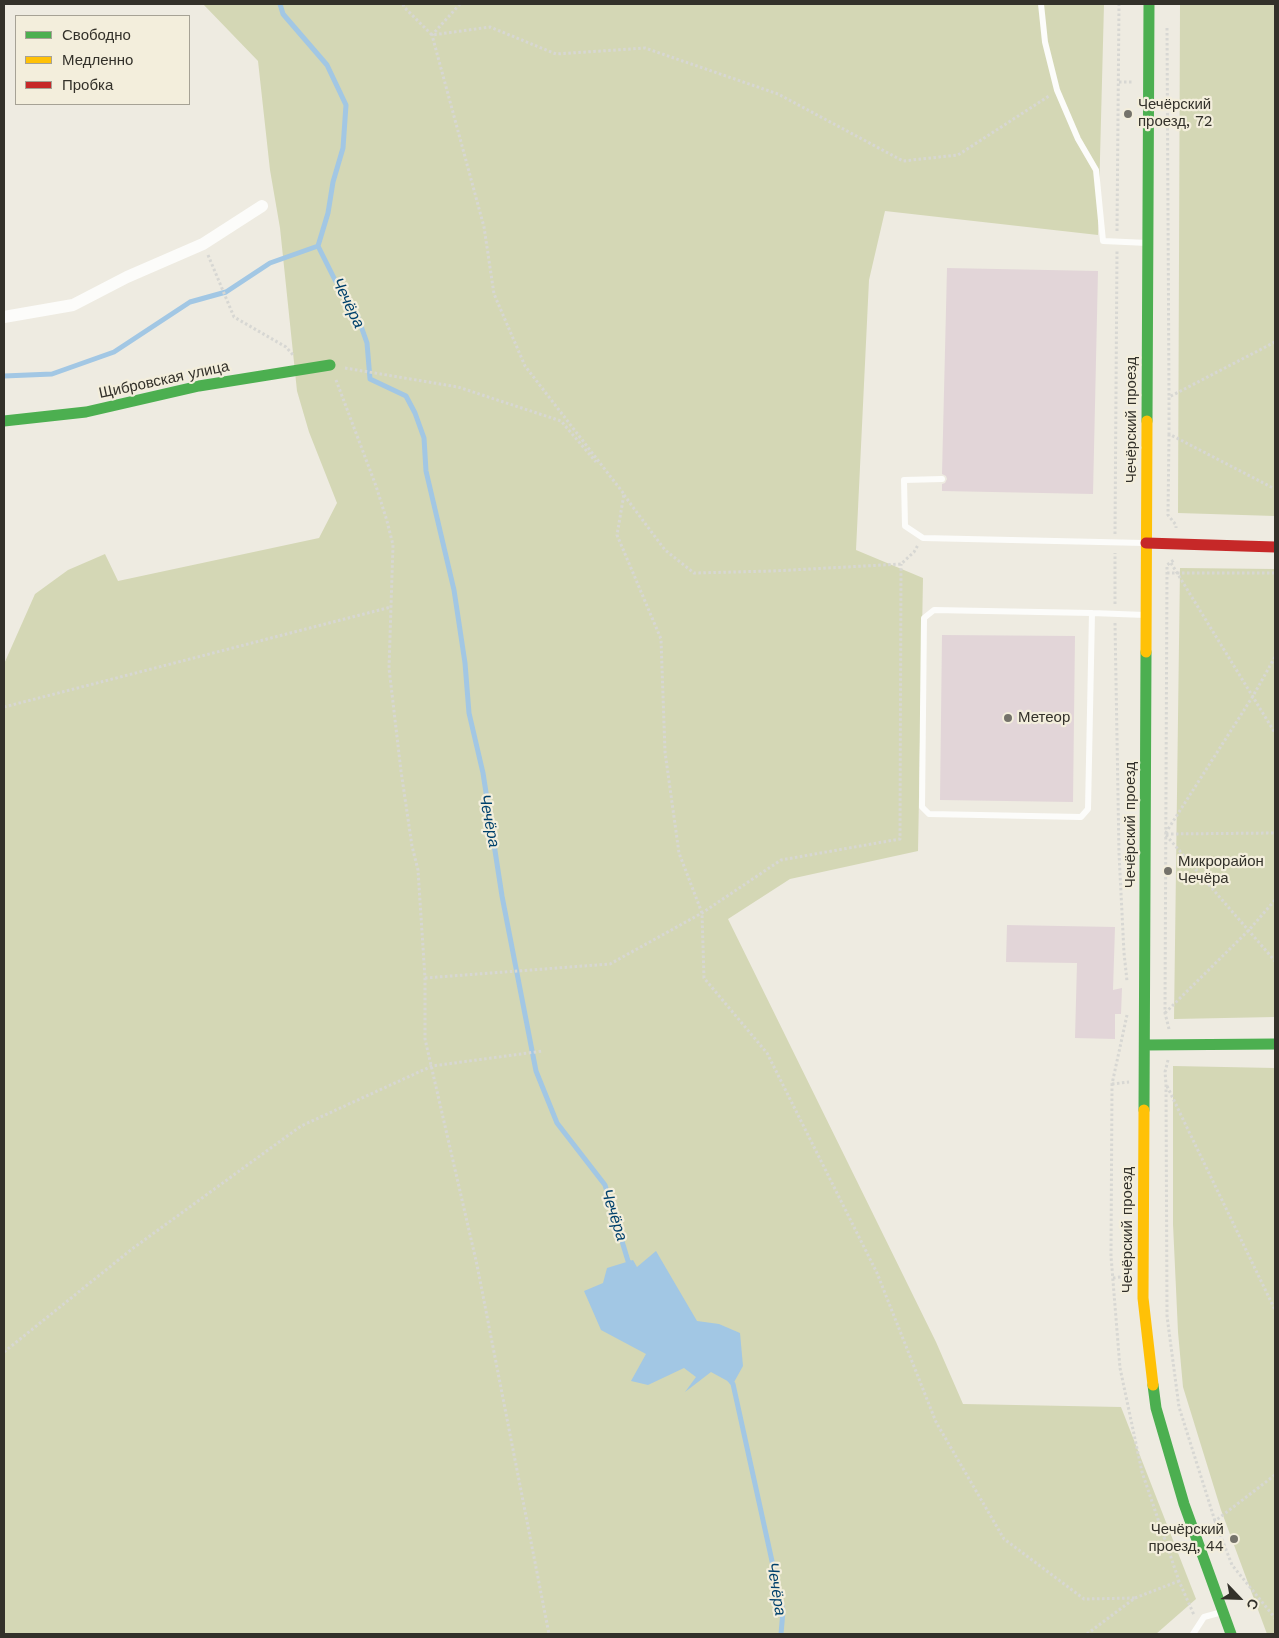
<!DOCTYPE html>
<html>
<head>
<meta charset="utf-8">
<style>
	body { margin:0 }
	#map { position:relative; width:1279px; height:1638px; overflow:hidden; background:#eeebe1; font-family:"Work Sans",sans-serif }
	canvas { display:block }
	.frame { position:absolute; inset:0; border:5px solid #33312a; pointer-events:none }
	.legend { position:absolute; left:15px; top:15px; width:175px; height:90px; box-sizing:border-box; background:#f3eedc; border:1px solid #a6a295; margin:0; padding:6px 9px; list-style:none; font-size:15px; color:#33312a }
	.legend li { display:flex; align-items:center; gap:10px; height:25px }
	.legend b { width:25px; border:1px solid #a6a295 }
	.north { position:absolute; left:1214px; top:1573px; width:50px; height:50px; -webkit-text-stroke:4px #f3eedc; paint-order:stroke; rotate:114deg; font-size:14px; font-weight:700; line-height:20px; text-align:center; color:#33312a }
	.north::after { content:''; display:block; margin:auto; width:18px; height:22px; background:#33312a; clip-path:polygon(50% 0,100% 100%,50% 72%,0 100%) }
</style>
</head>
<body>
<div id="map">
<canvas width="1279" height="1638"></canvas>
<div class="frame"></div>
<ul class="legend">
<li><b style="height:6px;background:#4caf50"></b>Свободно</li>
<li><b style="height:6px;background:#ffc107"></b>Медленно</li>
<li><b style="height:6px;background:#c62828"></b>Пробка</li>
</ul>
<div class="north">С</div>
</div>
<script>
const ctx = document.querySelector('canvas').getContext('2d');
ctx.lineJoin = 'round';
function paint(path, color) { ctx.fillStyle = color; ctx.fill(path, 'evenodd'); }
const shape = rows => new Path2D(rows.map(r => 'M' + r).join(''));
function strokePath(path, color, width, dash) { ctx.strokeStyle = color; ctx.lineWidth = width; ctx.lineCap = dash ? 'butt' : 'round'; ctx.setLineDash(dash || []); ctx.stroke(path); }
function label(font, color, halo, rows, align = 'center') {
  ctx.font = font + ' "Work Sans",sans-serif'; ctx.lineWidth = 4.5; ctx.setLineDash([]); ctx.textBaseline = 'middle'; ctx.strokeStyle = halo; ctx.fillStyle = color; for (const [text, x, y, turn = 0] of rows) {
    ctx.save(); ctx.translate(x, y); ctx.rotate((+turn || 0) * Math.PI / 180); ctx.textAlign = isNaN(turn) ? turn : align; if (halo) ctx.strokeText(text, 0, 0); ctx.fillText(text, 0, 0); ctx.restore();
  }
}
paint(shape([
	[203,4,1104,4,1098,235,885,211,869,280,856,550,923,578,918,851,790,879,728,919,936,1342,963,1404,1121,1407,1196,1599,1156,1634,4,1634,4,664,35,594,68,570,105,554,118,581,319,538,337,503,309,432,297,391,280,228,270,170,258,61],
	[1180,4,1275,4,1275,516,1178,513],
	[1180,568,1275,569,1275,1017,1174,1019],
	[1173,1066,1275,1068,1275,1634,1267,1634,1221,1510,1183,1387,1178,1332,1173,1224]
]), '#d4d7b5');
paint(shape([
	[656,1251,697,1321,719,1324,740,1333,743,1366,733,1384,711,1372,685,1392,696,1377,684,1368,648,1385,631,1381,646,1354,601,1330,584,1291,603,1283,607,1268,633,1260,637,1267]
]), '#a2c7e4');
strokePath(shape([
	[280,4,283,14,327,65,346,105,343,148,333,182,328,213,318,246,335,280,356,312,367,343,370,379,406,396,415,413,424,438,426,471,454,590,465,663,469,713,483,773,502,896,536,1071,557,1123,605,1185,628,1261,633,1266],
	[4,376,52,374,114,352,190,302,226,292,270,263,318,246],
	[729,1379,733,1384,783,1611,781,1634]
]), '#a2c7e4', 5);
paint(shape([
	[947,268,1098,271,1093,494,942,491,942,484,945,483,947,479,946,476,942,474],
	[942,635,1075,636,1073,802,940,800],
	[1007,925,1115,927,1113,990,1122,988,1121,1014,1115,1014,1115,1039,1075,1038,1077,963,1006,962]
]), '#e2d5d8');
strokePath(shape([
	[403,4,404,7,432,35,490,27,556,54,645,48,778,94,903,161,958,155,1049,96],
	[460,4,432,35,484,227,494,294,525,366,624,494,617,535,661,639,665,752,679,853,702,913,704,978,767,1053,877,1273,936,1422,1004,1539,1084,1599,1135,1598],
	[1167,28,1169,397],
	[1119,82,1134,82],
	[1117,231,1119,4],
	[208,255,234,317,286,347,294,356],
	[1275,342,1169,397,1169,434,1275,489],
	[345,368,458,387,561,421,596,462],
	[336,380,376,486,387,521,393,545,389,668,401,771,412,846,418,870,425,978,425,1039,477,1265,549,1634],
	[1169,434,1168,515,1176,525,1176,528],
	[624,495,665,550,694,573,773,571,901,564,914,552,918,545],
	[1115,534,1117,250],
	[1171,563,1275,733],
	[1167,573,1275,573],
	[1115,604,1115,553],
	[1115,623,1119,853,1124,953,1127,981],
	[1275,657,1253,696,1165,834,1275,961],
	[4,707,391,607],
	[1166,834,1275,833],
	[425,978,610,964,702,913,781,860,900,839,901,564],
	[1165,1013,1249,930,1275,900],
	[1127,1015,1112,1084,1111,1256,1120,1368,1142,1472,1179,1581,1194,1615],
	[1169,1029,1165,1013,1167,565,1175,559],
	[1168,1060,1165,1072,1166,1084,1167,1316,1179,1407,1215,1521],
	[1112,1084,1129,1082],
	[1167,1086,1275,1310],
	[1113,1278,1127,1276],
	[4,1352,132,1249,301,1126,432,1066,543,1051],
	[1275,1475,1215,1521,1232,1565,1275,1618],
	[1087,1634,1135,1598,1179,1581]
]), '#d7d7d3', 3, [2.5, 2.5]);
strokePath(shape([
	[1041,4,1045,42,1057,90,1078,139,1096,170,1103,241,1148,243],
	[942,479,904,480,905,526,923,538,1144,543],
	[1092,613,1088,809,1081,817,929,814,922,807,924,618,934,610,1092,613,1145,615],
	[1193,1634,1204,1617,1222,1612]
]), '#fcfcfa', 6);
strokePath(shape([
	[4,317,73,305,127,277,203,244,262,206]
]), '#fcfcfa', 12);
strokePath(shape([
	[4,421,86,412,199,386,330,365],
	[1147,421,1149,4],
	[1145,1045,1275,1044],
	[1144,1110,1146,652],
	[1153,1385,1156,1408,1184,1504,1231,1634]
]), '#4caf50', 11);
strokePath(shape([
	[1146,652,1147,421],
	[1144,1110,1143,1298,1153,1385]
]), '#ffc107', 11);
strokePath(shape([
	[1146,543,1275,547]
]), '#c62828', 11);
for (const [x, y, r, color] of [
	[1128,114,5,"#74726a"],
	[1008,718,5,"#74726a"],
	[1168,871,5,"#74726a"],
	[1234,1539,5,"#74726a"]
]) { const dot = new Path2D(); dot.arc(x, y, r, 0, 2 * Math.PI); ctx.fillStyle = color; ctx.fill(dot); strokePath(dot, '#f3eedc', 2); }
label('15px', '#33312a', '#f3eedc', [
	["Чечёрский",1138,105],
	["проезд, 72",1138,122],
	["Метеор",1018,718],
	["Микрорайон",1178,862],
	["Чечёра",1178,879],
	["Чечёрский",1224,1530,"right"],
	["проезд, 44",1224,1547,"right"]
], 'left');
label('15px', '#33312a', '#f3eedc', [
	["Щибровская улица",164,380,-12],
	["Чечёрский проезд",1132,420,-90],
	["Чечёрский проезд",1131,825,-90],
	["Чечёрский проезд",1128,1230,-90]
]);
label('italic 16px', '#00416c', '#f3eedc', [
	["Чечёра",348,303,64],
	["Чечёра",489,821,79],
	["Чечёра",614,1215,72],
	["Чечёра",776,1589,81]
]);
</script>
</body>
</html>
